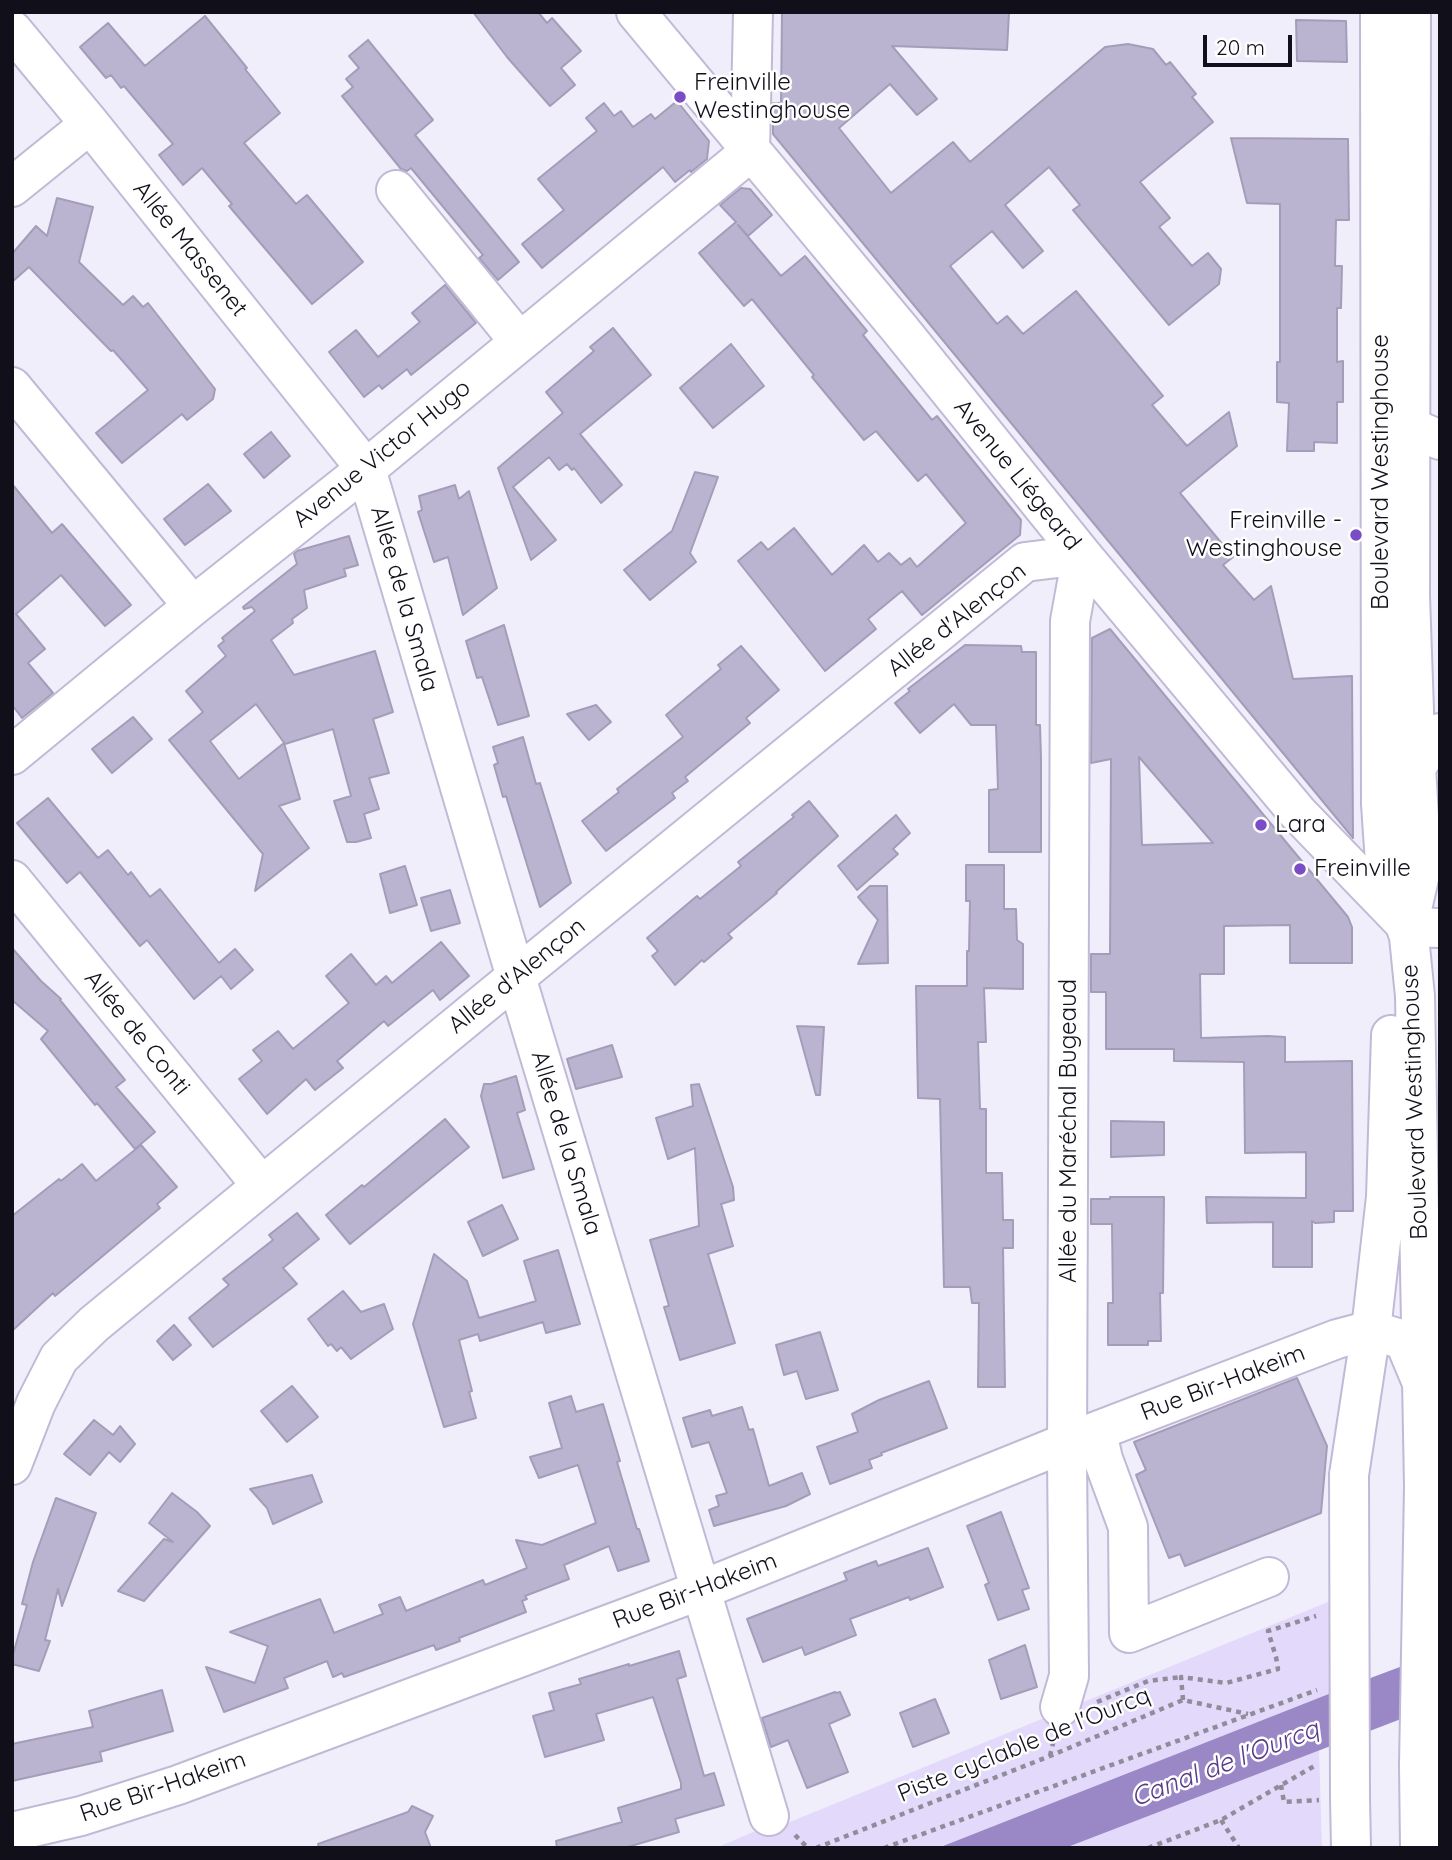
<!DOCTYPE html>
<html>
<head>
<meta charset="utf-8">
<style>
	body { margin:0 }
	#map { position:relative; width:1452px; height:1860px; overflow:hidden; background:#f1eefb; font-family:Quicksand,sans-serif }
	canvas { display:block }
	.frame { position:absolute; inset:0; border:14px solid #110f19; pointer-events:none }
	.scale { position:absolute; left:1203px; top:35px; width:89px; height:32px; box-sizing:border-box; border:4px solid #110f19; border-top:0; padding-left:9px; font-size:21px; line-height:24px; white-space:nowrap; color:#110f19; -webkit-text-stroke:5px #fefefe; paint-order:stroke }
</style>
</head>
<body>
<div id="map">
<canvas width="1452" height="1860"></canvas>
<div class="frame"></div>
<div class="scale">20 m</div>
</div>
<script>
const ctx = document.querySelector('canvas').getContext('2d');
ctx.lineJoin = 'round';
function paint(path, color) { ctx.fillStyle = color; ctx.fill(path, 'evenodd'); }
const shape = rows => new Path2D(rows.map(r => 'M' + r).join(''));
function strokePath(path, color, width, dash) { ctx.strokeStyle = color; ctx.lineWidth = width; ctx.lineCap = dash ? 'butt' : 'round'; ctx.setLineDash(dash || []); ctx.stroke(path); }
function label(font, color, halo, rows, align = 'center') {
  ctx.font = font + ' Quicksand,sans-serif'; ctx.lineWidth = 5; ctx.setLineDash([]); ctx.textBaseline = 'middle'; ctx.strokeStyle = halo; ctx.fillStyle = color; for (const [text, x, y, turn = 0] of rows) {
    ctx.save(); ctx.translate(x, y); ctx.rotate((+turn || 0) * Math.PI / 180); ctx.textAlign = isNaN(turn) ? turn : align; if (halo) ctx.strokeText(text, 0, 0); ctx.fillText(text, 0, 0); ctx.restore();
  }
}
paint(shape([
	[1350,1593,1349,1686,938,1848,716,1848,753,1832,785,1824],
	[1319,1749,1322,1848,1065,1848]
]), '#e2d9fb');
paint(shape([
	[1440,1652,1440,1704,1065,1848,938,1848,1349,1686]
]), '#9a88c6');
const building = shape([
	[473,12,538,12,547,23,552,18,581,51,561,68,575,85,550,106,507,57,473,12],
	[782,12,1009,12,1007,50,892,46,937,99,917,115,890,84,839,128,891,193,953,142,970,162,1105,47,1128,44,1153,49,1166,65,1170,62,1196,94,1192,97,1213,122,1140,182,1170,218,1159,227,1192,266,1208,253,1221,269,1219,284,1169,325,1073,210,1080,205,1049,167,1005,205,1043,251,1023,268,992,231,950,266,997,324,1007,316,1023,334,1076,291,1163,396,1152,405,1187,446,1229,412,1237,446,1180,493,1233,557,1223,565,1254,600,1271,586,1293,679,1352,676,1353,838,773,134,773,103,781,103,782,12],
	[205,16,247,68,245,69,280,113,244,143,296,204,307,195,363,262,312,304,229,206,232,204,202,168,183,185,159,155,173,144,124,86,121,88,111,75,106,78,80,47,108,23,145,66,205,16],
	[1296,20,1346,21,1347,62,1297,61,1296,20],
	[368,40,433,120,415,135,519,262,498,280,479,258,483,255,411,168,407,171,401,169,342,96,353,87,346,79,359,68,349,56,368,40],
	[677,101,709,141,707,159,691,172,690,170,675,182,663,167,542,268,522,244,564,210,538,179,597,131,586,118,604,103,614,116,621,111,633,127,651,114,655,119,677,101],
	[1231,138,1348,139,1349,220,1336,220,1335,266,1342,266,1341,308,1337,308,1337,362,1343,361,1343,402,1337,402,1337,443,1314,442,1314,451,1287,451,1289,403,1277,402,1277,362,1280,362,1280,204,1247,203,1231,138],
	[741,188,750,189,772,215,748,236,738,225,781,276,805,256,867,331,863,335,932,420,937,416,1021,520,1020,535,922,615,902,591,868,619,876,629,825,671,738,561,761,542,768,550,794,528,832,575,864,545,878,562,889,553,901,565,910,558,917,567,966,523,926,474,918,481,876,431,864,440,812,377,814,375,752,299,744,306,699,253,736,222,720,205,741,188],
	[57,198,93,207,79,262,123,305,133,296,143,307,148,303,215,389,213,399,187,420,182,414,122,463,96,433,148,390,113,350,111,351,29,267,12,282,12,254,36,226,47,236,57,198],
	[445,285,476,323,411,375,407,369,382,389,379,385,364,397,329,352,356,330,378,357,420,322,412,313,445,285],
	[613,328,651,375,580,434,622,485,601,503,574,468,572,470,567,464,559,470,549,457,513,487,556,540,531,560,498,468,563,413,546,392,594,351,590,347,613,328],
	[731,344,764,386,713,428,680,388,731,344],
	[271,432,290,456,264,478,244,454,271,432],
	[695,472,718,477,690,553,696,562,650,600,624,570,672,531,695,472],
	[12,484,52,533,62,524,131,605,105,626,61,575,16,614,45,649,28,663,53,693,22,718,12,705,12,484],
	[208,484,231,511,185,545,164,519,208,484],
	[455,485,459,499,469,491,497,588,463,615,448,557,434,562,418,512,422,510,419,496,455,485],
	[349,536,358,565,344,569,346,576,304,590,307,608,292,619,293,623,271,640,294,675,375,651,393,712,373,719,389,773,369,778,379,809,364,814,371,838,356,842,347,842,334,801,351,796,333,729,285,744,256,704,210,741,239,779,284,743,300,799,279,806,309,848,255,891,263,854,169,740,203,712,186,691,226,656,218,646,224,641,222,638,255,611,252,607,244,609,243,607,297,564,294,554,297,551,349,536],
	[504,625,529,716,498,725,482,677,477,678,466,641,504,625],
	[1110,629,1348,917,1352,927,1352,963,1290,963,1290,925,1224,926,1224,974,1200,974,1201,1038,1268,1036,1285,1037,1285,1062,1352,1061,1353,1211,1334,1211,1334,1222,1315,1223,1312,1221,1312,1267,1273,1267,1273,1222,1207,1223,1206,1197,1306,1198,1306,1152,1245,1153,1244,1062,1174,1061,1174,1049,1106,1049,1106,992,1091,992,1091,954,1110,954,1111,759,1091,763,1092,638,1110,629],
	[1139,757,1213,843,1142,845,1139,757],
	[965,645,1021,646,1022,652,1036,652,1036,725,1040,725,1041,758,1041,852,989,852,989,790,998,789,996,725,971,725,954,704,920,733,895,703,910,691,908,689,965,645],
	[741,646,779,690,746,718,750,723,685,777,688,781,672,793,675,798,606,851,582,821,619,792,617,789,683,737,666,715,721,669,718,665,741,646],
	[596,705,611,722,589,740,567,714,596,705],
	[133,717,152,739,112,773,92,749,133,717],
	[523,737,536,784,540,783,571,883,540,907,506,796,503,797,494,765,498,763,493,747,523,737],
	[48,798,98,858,108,850,128,875,131,872,150,897,160,889,219,963,235,949,253,970,231,989,221,976,194,999,147,940,140,946,80,872,67,883,17,823,48,798],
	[809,801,838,836,776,892,777,893,728,934,732,938,704,962,702,960,675,985,652,956,658,951,647,938,697,896,700,899,741,866,738,862,794,817,792,815,809,801],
	[896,815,910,833,893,849,898,854,857,890,838,866,896,815],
	[966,865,1004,865,1004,909,1016,909,1017,940,1023,944,1023,989,984,988,986,1042,978,1042,980,1109,986,1109,986,1173,1002,1173,1003,1220,1013,1220,1013,1248,1003,1248,1005,1387,978,1387,979,1303,972,1303,970,1287,944,1287,940,1099,918,1098,916,986,967,986,967,951,969,951,970,901,966,901,966,865],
	[405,866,417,905,390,913,380,874,405,866],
	[870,886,887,886,888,963,858,964,878,920,858,897,870,886],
	[450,890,460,923,431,931,421,898,450,890],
	[441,942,469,976,440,1000,433,990,388,1026,384,1021,337,1061,343,1068,315,1090,306,1079,267,1114,239,1079,262,1061,253,1050,278,1031,293,1049,349,1003,326,976,351,954,376,985,386,976,392,983,441,942],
	[12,948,41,981,61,999,60,1000,125,1080,116,1087,155,1132,135,1149,97,1103,95,1105,41,1039,48,1031,12,1000,12,948],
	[797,1026,824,1027,820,1095,816,1095,797,1026],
	[612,1045,622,1077,576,1089,567,1059,612,1045],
	[516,1076,525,1110,517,1113,534,1169,503,1178,481,1096,484,1084,491,1084,516,1076],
	[699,1084,733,1187,734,1200,721,1204,733,1246,708,1254,735,1343,680,1360,664,1307,669,1306,650,1240,699,1226,695,1148,668,1159,656,1118,693,1106,691,1085,699,1084],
	[445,1119,469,1147,350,1244,326,1215,362,1185,364,1187,445,1119],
	[1111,1121,1164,1122,1164,1155,1111,1157,1111,1121],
	[141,1145,177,1187,157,1204,160,1208,55,1296,53,1293,12,1331,12,1216,59,1179,61,1181,82,1164,96,1181,141,1145],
	[1110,1197,1164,1197,1163,1293,1160,1293,1161,1341,1148,1341,1148,1345,1108,1345,1108,1303,1113,1303,1112,1224,1091,1224,1091,1199,1110,1199,1110,1197],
	[502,1205,518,1239,483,1256,468,1222,502,1205],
	[297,1213,319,1239,283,1268,297,1284,213,1347,189,1318,229,1285,223,1279,273,1240,269,1235,297,1213],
	[558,1250,580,1324,546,1333,543,1322,480,1341,478,1334,459,1340,472,1391,469,1392,476,1418,444,1427,413,1324,434,1254,467,1281,479,1318,536,1301,524,1261,558,1250],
	[343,1291,361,1312,384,1304,393,1329,351,1359,341,1347,337,1351,331,1344,328,1346,308,1319,343,1291],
	[174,1325,191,1345,173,1360,157,1341,174,1325],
	[820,1332,838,1390,806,1399,797,1371,784,1375,776,1345,820,1332],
	[1297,1378,1327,1446,1321,1513,1185,1566,1180,1554,1169,1558,1136,1475,1146,1470,1134,1442,1297,1378],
	[929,1381,947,1428,881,1453,882,1455,869,1460,872,1468,830,1484,817,1447,858,1432,852,1414,879,1400,929,1381],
	[292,1386,318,1417,287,1442,261,1411,292,1386],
	[571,1396,576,1412,603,1404,620,1461,617,1462,637,1529,639,1529,649,1561,618,1571,609,1546,564,1565,569,1579,525,1596,527,1599,522,1601,526,1612,459,1638,460,1641,436,1650,434,1645,344,1677,342,1673,333,1677,327,1661,284,1678,288,1688,224,1712,206,1667,255,1683,268,1646,230,1632,320,1599,334,1633,383,1614,379,1605,400,1597,406,1611,483,1580,485,1585,527,1568,516,1540,542,1545,596,1523,578,1465,539,1478,530,1457,562,1448,549,1403,571,1396],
	[742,1407,749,1430,753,1429,769,1486,802,1473,810,1494,786,1506,714,1526,709,1510,719,1506,716,1496,727,1493,709,1442,692,1447,683,1418,710,1410,712,1416,742,1407],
	[94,1420,113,1435,120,1426,135,1444,120,1462,109,1452,90,1475,64,1454,94,1420],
	[312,1475,322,1502,273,1524,267,1508,250,1489,312,1475],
	[172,1493,197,1512,210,1526,144,1601,118,1591,164,1539,173,1542,149,1523,172,1493],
	[56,1498,96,1513,62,1606,58,1589,45,1640,50,1641,39,1671,12,1664,12,1658,27,1605,22,1604,33,1562,56,1498],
	[1001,1512,1029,1588,1022,1590,1029,1609,998,1620,985,1585,989,1583,967,1526,1001,1512],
	[928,1548,943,1587,910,1600,909,1597,850,1619,856,1635,805,1655,802,1647,763,1662,747,1619,847,1580,844,1573,876,1561,878,1566,928,1548],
	[1025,1645,1037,1687,1001,1699,989,1660,1025,1645],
	[679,1651,686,1676,677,1679,704,1776,714,1773,724,1805,675,1819,679,1832,624,1848,557,1848,556,1841,622,1822,618,1808,681,1789,681,1783,653,1697,596,1714,604,1740,545,1757,533,1716,554,1710,549,1693,581,1684,579,1679,629,1664,629,1666,679,1651],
	[162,1690,173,1731,100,1752,102,1761,12,1781,12,1744,93,1727,89,1711,162,1690],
	[835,1692,836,1693,840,1692,850,1715,829,1724,848,1772,807,1788,788,1740,771,1747,762,1718,835,1692],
	[935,1699,949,1733,913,1747,900,1713,935,1699],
	[412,1806,433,1816,425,1832,431,1848,319,1848,318,1844,408,1812,412,1806]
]);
paint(building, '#bbb4d1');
strokePath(building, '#a49db9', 2);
const minor = shape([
	[636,12,899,328,1082,555,1298,813,1408,927,1440,928],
	[12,30,90,124,366,469,516,977,769,1816],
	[750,152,753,12],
	[12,187,90,124],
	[396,190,519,341],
	[12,387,193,606],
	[1410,427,1440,440],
	[12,755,193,606,366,469,750,152],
	[1416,767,1440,733],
	[12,880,262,1186],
	[1097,1432,1103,1459,1128,1527,1129,1633,1269,1577],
	[12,1465,36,1403,59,1358,94,1324,516,977,1025,562,1082,555],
	[1060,1707,1069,1676,1067,1455,1070,621,1082,555],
	[12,1832,81,1816,178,1785,701,1590,1068,1442,1337,1339,1371,1330,1404,1340,1422,1383]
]);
const major = shape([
	[1380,12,1381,804,1385,863,1408,927,1415,996,1424,1487],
	[1407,931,1422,865,1416,767,1410,596,1411,12],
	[1349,1475,1371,1330,1386,1197,1391,1035],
	[1419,1765,1420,1848],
	[1350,1798,1351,1848]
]);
strokePath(minor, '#c1b9d6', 42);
strokePath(major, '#c1b9d6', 42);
strokePath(shape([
	[1183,1700,1181,1677,1226,1683,1278,1669,1276,1657,1268,1631,1316,1616],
	[1097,1702,1148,1681,1181,1677],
	[1050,1756,1054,1739],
	[1281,1785,1284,1802,1319,1800],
	[1221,1820,1239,1848],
	[795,1835,808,1848],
	[816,1848,1050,1756,1183,1700,1248,1714],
	[884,1848,1317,1690],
	[1148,1848,1221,1820,1316,1765]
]), '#8f8d99', 4.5, [5, 5]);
strokePath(minor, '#fff', 38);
strokePath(major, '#fff', 38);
const majorBridge = shape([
	[1349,1475,1350,1798],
	[1419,1765,1424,1487]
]);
strokePath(majorBridge, '#c1b9d6', 42, []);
strokePath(majorBridge, '#fff', 38);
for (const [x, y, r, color] of [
	[680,97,7,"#7a4dc6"],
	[1356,535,7,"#7a4dc6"],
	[1261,825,7,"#7a4dc6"],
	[1300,869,7,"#7a4dc6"]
]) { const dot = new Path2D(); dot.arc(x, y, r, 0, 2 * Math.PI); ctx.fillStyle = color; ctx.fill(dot); strokePath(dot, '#fefefe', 2.5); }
label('24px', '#110f19', '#fefefe', [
	["Freinville",694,83],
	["Westinghouse",694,111],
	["Freinville -",1342,521,"right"],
	["Westinghouse",1342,549,"right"],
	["Lara",1275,825],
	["Freinville",1314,869]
], 'left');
label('24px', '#110f19', '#fefefe', [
	["Allée Massenet",190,249,51],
	["Avenue Victor Hugo",382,454,-39],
	["Boulevard Westinghouse",1381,472,-90],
	["Avenue Liégeard",1017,475,51],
	["Allée de la Smala",404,599,74],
	["Allée d'Alençon",957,620,-38],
	["Allée d'Alençon",517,976,-39],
	["Allée de Conti",137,1033,51],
	["Boulevard Westinghouse",1415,1102,-92],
	["Allée du Maréchal Bugeaud",1069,1131,-90],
	["Allée de la Smala",566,1143,73],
	["Rue Bir-Hakeim",1223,1383,-21],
	["Rue Bir-Hakeim",695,1591,-21],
	["Piste cyclable de l'Ourcq",1024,1745,-22],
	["Rue Bir-Hakeim",163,1787,-19]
]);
label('italic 26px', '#573c89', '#fefefe', [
	["Canal de l'Ourcq",1225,1764,-21]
]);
</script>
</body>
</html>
